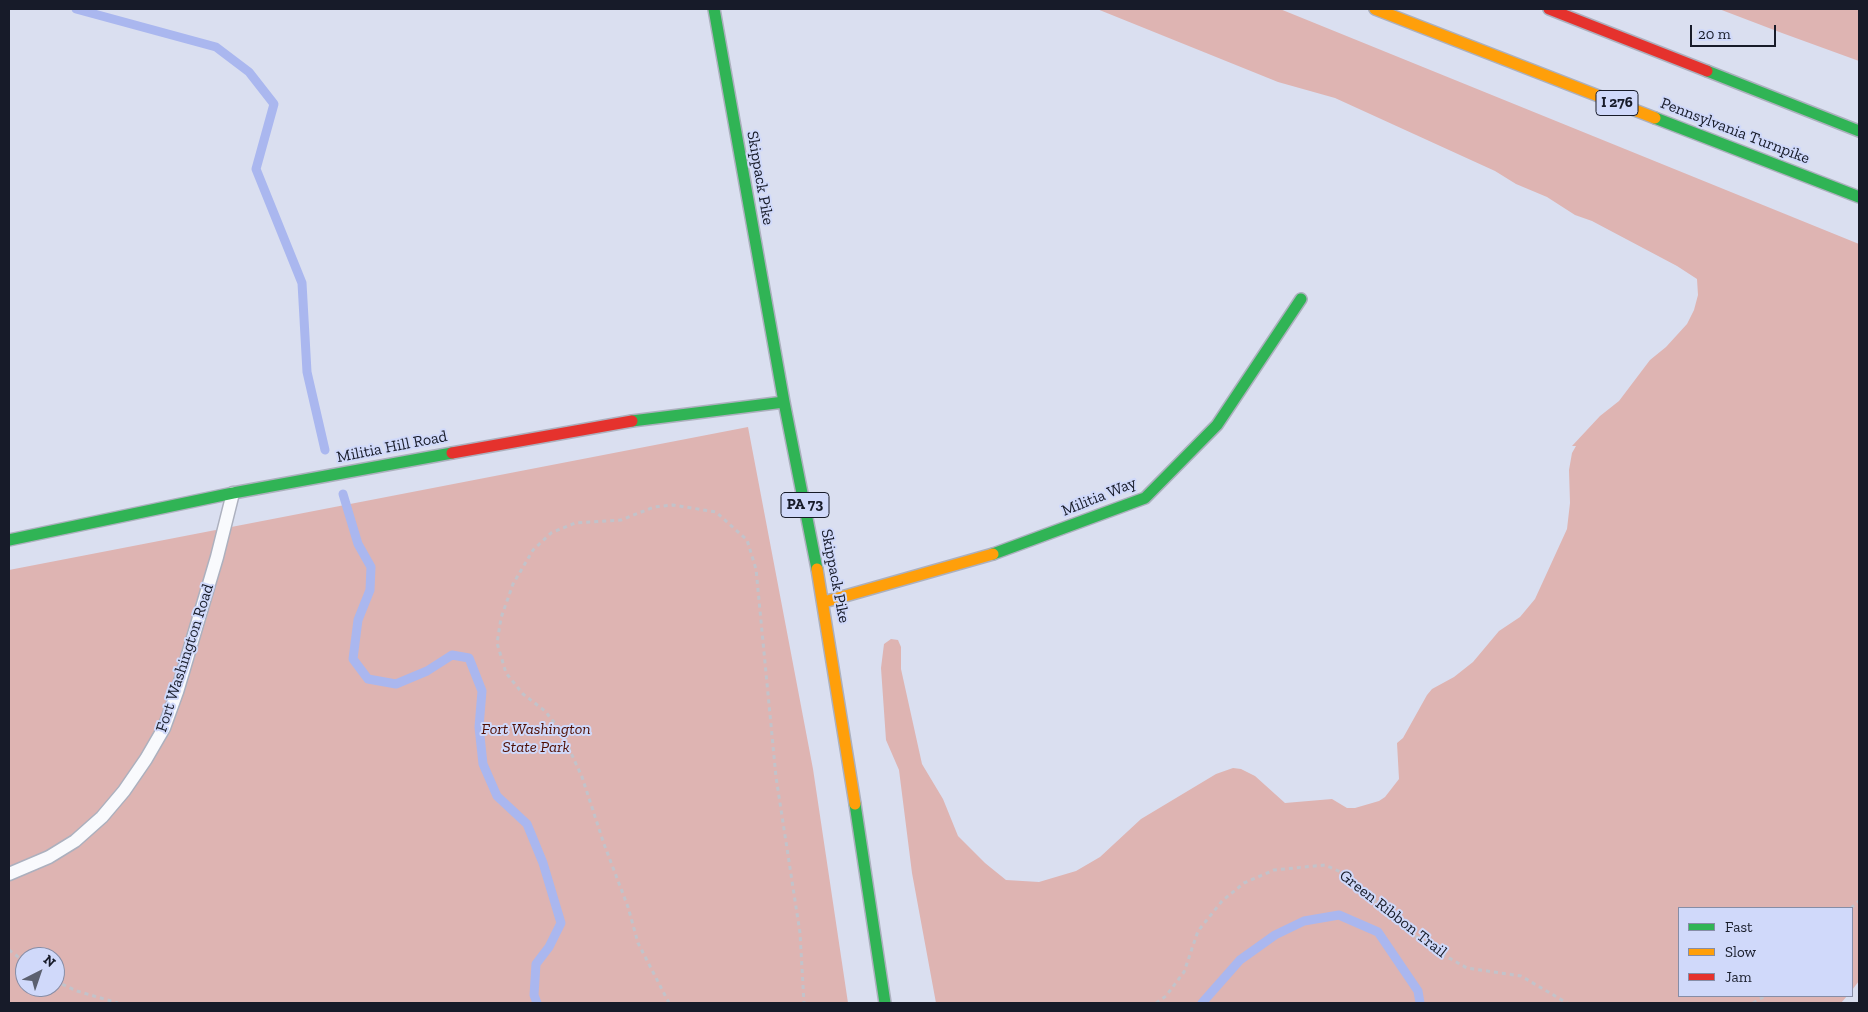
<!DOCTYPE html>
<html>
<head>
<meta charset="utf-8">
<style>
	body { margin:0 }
	#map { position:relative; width:1868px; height:1012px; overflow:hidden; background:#dadff0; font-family:"Zilla Slab",serif }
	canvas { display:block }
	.frame { position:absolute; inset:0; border:10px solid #171b29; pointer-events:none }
	.legend { position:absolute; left:1678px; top:907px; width:175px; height:90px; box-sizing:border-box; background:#d0d9fa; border:1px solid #868da6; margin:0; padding:6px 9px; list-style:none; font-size:15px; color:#171b29 }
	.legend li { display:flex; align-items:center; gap:10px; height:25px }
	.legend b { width:25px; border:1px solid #868da6 }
	.north { position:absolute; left:15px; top:947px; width:50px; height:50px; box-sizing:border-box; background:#d0d9fa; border:1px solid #868da6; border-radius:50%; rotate:41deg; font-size:14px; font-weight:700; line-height:20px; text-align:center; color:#171b29 }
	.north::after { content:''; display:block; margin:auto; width:18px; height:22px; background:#5b606f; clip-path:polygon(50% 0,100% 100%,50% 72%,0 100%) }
	.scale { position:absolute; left:1690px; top:25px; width:86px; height:22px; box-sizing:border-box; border:2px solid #171b29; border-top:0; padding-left:6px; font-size:15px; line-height:18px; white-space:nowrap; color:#171b29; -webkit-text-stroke:4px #d0d9fa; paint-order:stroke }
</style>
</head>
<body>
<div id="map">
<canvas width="1868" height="1012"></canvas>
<div class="frame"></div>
<ul class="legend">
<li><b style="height:6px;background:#30b455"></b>Fast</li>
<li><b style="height:6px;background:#ff9f0a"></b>Slow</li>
<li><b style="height:6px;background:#e5322d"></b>Jam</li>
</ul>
<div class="north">N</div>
<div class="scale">20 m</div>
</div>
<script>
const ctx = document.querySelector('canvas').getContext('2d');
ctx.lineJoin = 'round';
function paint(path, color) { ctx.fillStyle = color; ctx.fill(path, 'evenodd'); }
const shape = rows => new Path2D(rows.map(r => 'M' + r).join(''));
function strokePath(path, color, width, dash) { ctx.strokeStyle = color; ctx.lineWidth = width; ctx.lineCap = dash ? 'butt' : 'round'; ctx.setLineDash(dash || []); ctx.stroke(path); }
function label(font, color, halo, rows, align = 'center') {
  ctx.font = font + ' "Zilla Slab",serif'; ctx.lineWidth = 4; ctx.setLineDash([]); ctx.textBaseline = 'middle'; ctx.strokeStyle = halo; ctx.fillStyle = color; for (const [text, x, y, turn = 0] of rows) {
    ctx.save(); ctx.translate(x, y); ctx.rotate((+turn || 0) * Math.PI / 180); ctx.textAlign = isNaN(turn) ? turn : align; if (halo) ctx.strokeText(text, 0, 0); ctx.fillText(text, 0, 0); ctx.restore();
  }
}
paint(shape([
	[1097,9,1280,9,1859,244,1859,981,1852,990,1852,908,1679,908,1679,996,1847,996,1841,1003,936,1003,912,873,899,770,886,740,881,668,884,644,891,639,898,640,901,647,901,669,922,764,943,799,958,836,985,863,1006,880,1039,882,1076,871,1100,857,1141,819,1216,774,1233,768,1241,769,1255,776,1285,803,1332,799,1347,808,1355,808,1379,801,1385,797,1399,779,1397,743,1403,738,1427,695,1432,689,1454,677,1473,662,1499,631,1520,617,1535,599,1567,529,1570,503,1569,470,1572,453,1576,446,1572,446,1600,416,1619,401,1650,360,1666,347,1687,324,1694,310,1698,295,1697,279,1677,266,1592,221,1575,215,1547,197,1516,184,1495,171,1335,98,1278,82],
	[1719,9,1859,9,1859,61,1782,33],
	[748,427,813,769,848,1003,9,1003,9,570],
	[25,957,55,957,55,987,25,987]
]), '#deb4b2');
strokePath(shape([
	[76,9,216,47,249,72,274,104,256,169,302,283,307,372,325,450],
	[343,494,358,544,371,567,370,590,358,620,353,659,368,679,396,684,427,671,452,655,469,658,482,691,479,727,483,764,497,796,527,824,543,863,561,923,549,947,536,964,534,995,537,1003],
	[1202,1003,1240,960,1275,935,1304,921,1339,915,1378,932,1418,991,1420,1003]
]), '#aab7ef', 9);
const lane = shape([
	[9,874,49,857,75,841,102,817,124,791,146,759,164,728,177,692,217,557,233,493]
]);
const fast = shape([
	[714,9,784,402,817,569],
	[1707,71,1859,131],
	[1655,118,1859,197],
	[632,421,784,402],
	[9,540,233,493,452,453],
	[993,554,1145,498,1217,425,1301,299],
	[855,804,885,1003]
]);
const slow = shape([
	[1375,9,1655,118],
	[817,569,855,804],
	[824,602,993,554]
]);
const jam = shape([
	[1549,9,1707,71],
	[452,453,632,421]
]);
strokePath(lane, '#acb0be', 15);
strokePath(fast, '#acb0be', 14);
strokePath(slow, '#acb0be', 14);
strokePath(jam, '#acb0be', 14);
strokePath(shape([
	[1851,908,1859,901],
	[9,950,25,962],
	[55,981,77,991,118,1003],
	[669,1003,638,943,628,907,604,844,582,777,561,731,545,711,523,694,506,673,497,643,501,618,513,584,533,550,551,533,575,523,621,520,654,507,673,505,716,512,747,540,756,569,776,777,800,933,804,1003],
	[1156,1003,1166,996,1184,972,1198,931,1222,901,1244,883,1274,870,1325,865,1343,873,1414,935,1442,954,1467,968,1521,976,1567,1003],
	[1753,1003,1765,996]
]), '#c2c3ca', 3, [4, 4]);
strokePath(lane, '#f9fafd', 12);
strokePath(fast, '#30b455', 11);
strokePath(slow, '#ff9f0a', 11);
strokePath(jam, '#e5322d', 11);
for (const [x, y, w] of [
	[1617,103,42],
	[805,505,48]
]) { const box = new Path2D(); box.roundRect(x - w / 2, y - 12.5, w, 25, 4); ctx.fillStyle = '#d0d9fa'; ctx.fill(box); strokePath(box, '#171b29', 1); }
label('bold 15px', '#171b29', null, [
	["I 276",1617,103],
	["PA 73",805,505]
]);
label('16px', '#171b29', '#d0d9fa', [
	["Pennsylvania Turnpike",1735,131,21],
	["Skippack Pike",760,178,80],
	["Militia Hill Road",392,447,-11],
	["Militia Way",1099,497,-22],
	["Skippack Pike",835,576,79],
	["Fort Washington Road",185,658,-72],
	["Green Ribbon Trail",1393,914,38]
]);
label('italic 16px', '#4f0e02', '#d0d9fa', [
	["Fort Washington",536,729],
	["State Park",536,747]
]);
</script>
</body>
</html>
